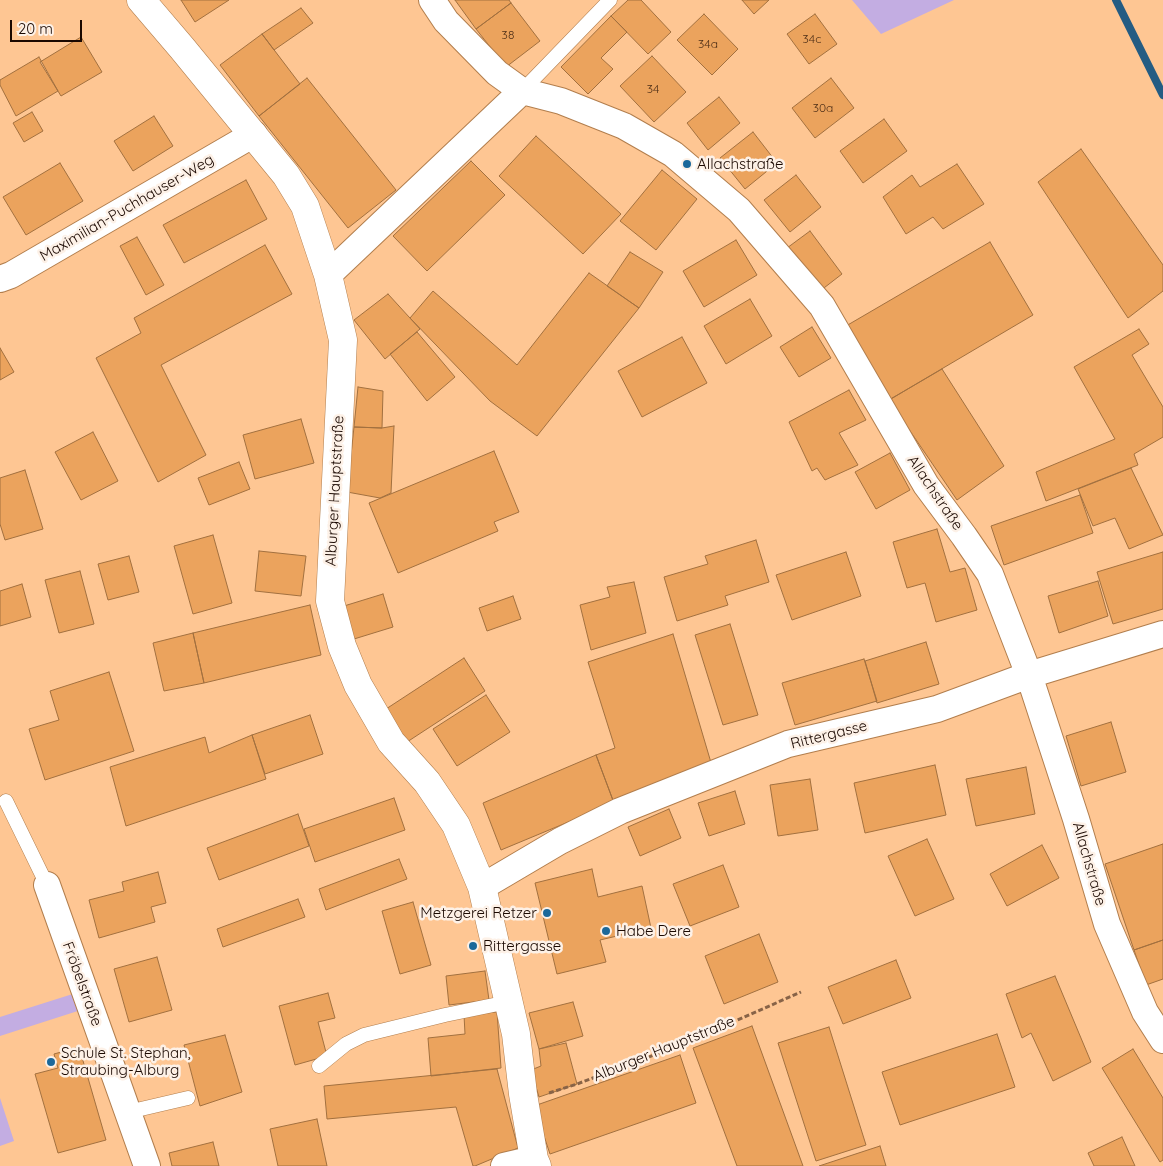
<!DOCTYPE html>
<html>
<head>
<meta charset="utf-8">
<style>
	body { margin:0 }
	#map { position:relative; width:1163px; height:1166px; overflow:hidden; background:#fec693; font-family:Quicksand,sans-serif }
	canvas { display:block }
	.scale { position:absolute; left:10px; top:20px; width:72px; height:22px; box-sizing:border-box; border:2px solid #1a0800; border-top:0; padding-left:6px; font-size:15px; line-height:18px; white-space:nowrap; color:#1a0800; -webkit-text-stroke:4px #fdf1e7; paint-order:stroke }
</style>
</head>
<body>
<div id="map">
<canvas width="1163" height="1166"></canvas>
<div class="scale">20 m</div>
</div>
<script>
const ctx = document.querySelector('canvas').getContext('2d');
ctx.lineJoin = 'round';
function paint(path, color) { ctx.fillStyle = color; ctx.fill(path, 'evenodd'); }
const shape = rows => new Path2D(rows.map(r => 'M' + r).join(''));
function strokePath(path, color, width, dash) { ctx.strokeStyle = color; ctx.lineWidth = width; ctx.lineCap = dash ? 'butt' : 'round'; ctx.setLineDash(dash || []); ctx.stroke(path); }
function label(font, color, halo, rows, align = 'center') {
  ctx.font = font + ' Quicksand,sans-serif'; ctx.lineWidth = 5; ctx.setLineDash([]); ctx.textBaseline = 'middle'; ctx.strokeStyle = halo; ctx.fillStyle = color; for (const [text, x, y, turn = 0] of rows) {
    ctx.save(); ctx.translate(x, y); ctx.rotate((+turn || 0) * Math.PI / 180); ctx.textAlign = isNaN(turn) ? turn : align; if (halo) ctx.strokeText(text, 0, 0); ctx.fillText(text, 0, 0); ctx.restore();
  }
}
paint(shape([
	[852,0,954,0,881,34],
	[79,992,84,1009,0,1036,0,1017],
	[0,1098,14,1141,0,1146]
]), '#c3ade2');
strokePath(shape([
	[1116,0,1163,95]
]), '#245c83', 8);
const building = shape([
	[181,0,229,0,195,22,181,0],
	[455,0,509,0,511,3,476,29,455,0],
	[628,0,641,0,671,32,648,54,611,16,628,0],
	[742,0,769,0,754,14,742,0],
	[511,3,540,41,506,67,476,29,511,3],
	[301,8,313,23,274,50,262,34,301,8],
	[704,14,738,49,712,75,677,40,704,14],
	[815,14,837,44,809,64,787,34,815,14],
	[611,16,627,32,601,58,613,69,588,94,561,67,611,16],
	[262,34,300,84,259,116,220,65,262,34],
	[81,37,102,72,61,96,40,62,81,37],
	[652,56,686,92,654,122,620,86,652,56],
	[39,57,58,91,16,116,0,85,0,80,39,57],
	[307,78,396,190,348,228,259,116,307,78],
	[831,78,854,108,815,138,792,108,831,78],
	[719,97,740,123,708,150,687,123,719,97],
	[32,112,43,131,24,142,13,123,32,112],
	[154,116,173,146,133,171,114,141,154,116],
	[884,119,907,151,863,183,840,151,884,119],
	[753,132,777,163,745,189,720,158,753,132],
	[536,136,621,214,583,254,499,176,536,136],
	[1081,149,1163,265,1163,291,1128,318,1038,182,1081,149],
	[471,161,505,195,427,271,393,236,471,161],
	[60,163,83,201,26,235,3,197,60,163],
	[957,164,984,204,943,229,933,217,906,234,883,197,912,175,920,187,957,164],
	[662,170,697,199,656,250,620,221,662,170],
	[796,175,821,207,790,232,764,200,796,175],
	[246,180,267,219,184,263,163,225,246,180],
	[810,231,842,274,820,291,787,248,810,231],
	[137,237,164,285,146,295,120,246,137,237],
	[736,240,757,275,704,307,683,271,736,240],
	[990,242,1033,315,889,400,846,326,990,242],
	[265,245,292,294,161,365,206,455,158,482,96,358,141,333,134,318,265,245],
	[630,252,663,272,639,308,607,286,630,252],
	[589,273,639,308,537,436,490,401,410,318,433,291,517,365,589,273],
	[388,294,420,329,385,359,354,320,388,294],
	[750,299,772,336,726,364,704,326,750,299],
	[812,327,831,358,799,377,780,347,812,327],
	[1139,329,1149,344,1132,355,1163,407,1163,437,1134,454,1138,465,1046,501,1036,472,1115,439,1074,367,1139,329],
	[417,332,455,377,427,401,390,354,417,332],
	[682,337,707,383,642,417,618,371,682,337],
	[0,348,14,372,0,380,0,348],
	[942,369,1004,466,957,500,889,400,942,369],
	[358,387,383,391,382,428,354,427,358,387],
	[849,390,866,420,839,433,858,465,825,480,817,468,812,471,789,422,849,390],
	[301,419,314,463,255,479,243,435,301,419],
	[394,426,391,493,380,498,347,492,354,427,382,428,394,426],
	[93,432,118,481,81,500,55,452,93,432],
	[494,451,519,512,494,522,498,531,398,573,369,503,494,451],
	[890,453,910,490,876,509,855,472,890,453],
	[239,462,250,489,209,505,198,478,239,462],
	[1131,468,1163,535,1129,549,1115,518,1093,526,1078,489,1131,468],
	[25,470,43,529,5,540,0,524,0,478,25,470],
	[1080,495,1093,533,1004,565,991,526,1080,495],
	[937,529,950,572,965,568,977,610,936,622,925,583,907,588,893,542,937,529],
	[213,535,232,603,193,614,174,546,213,535],
	[756,540,769,582,725,596,728,605,677,621,664,577,708,564,705,556,756,540],
	[259,551,306,556,301,596,255,591,259,551],
	[846,552,861,596,792,620,776,575,846,552],
	[1163,552,1163,609,1113,624,1097,572,1163,552],
	[129,556,139,592,108,600,98,564,129,556],
	[80,571,94,624,59,633,45,580,80,571],
	[1098,581,1108,616,1059,633,1048,596,1098,581],
	[634,582,646,633,591,650,580,605,610,597,607,587,634,582],
	[22,584,31,617,0,626,0,591,22,584],
	[383,594,393,627,354,639,344,606,383,594],
	[513,596,521,619,487,631,479,608,513,596],
	[310,605,321,655,204,683,193,633,310,605],
	[730,624,758,715,723,725,695,635,730,624],
	[193,633,204,683,164,691,153,643,193,633],
	[673,634,712,766,614,803,596,755,615,748,588,662,673,634],
	[926,642,939,684,877,703,865,661,926,642],
	[464,658,485,691,407,742,386,709,464,658],
	[864,659,877,701,795,725,782,683,864,659],
	[109,672,134,751,45,780,29,729,59,720,50,691,109,672],
	[486,695,510,732,457,766,433,729,486,695],
	[310,715,323,754,265,774,252,735,310,715],
	[1111,722,1126,772,1081,786,1066,736,1111,722],
	[252,735,266,779,126,826,110,767,205,737,209,753,252,735],
	[596,755,614,803,501,850,483,803,596,755],
	[935,765,946,815,865,833,854,783,935,765],
	[1026,767,1035,814,976,826,966,779,1026,767],
	[810,779,818,830,778,836,770,785,810,779],
	[735,791,745,824,709,836,698,803,735,791],
	[394,798,405,830,315,862,304,829,394,798],
	[669,809,681,838,640,856,628,827,669,809],
	[298,814,309,846,219,880,207,848,298,814],
	[927,839,954,899,915,916,888,856,927,839],
	[1163,844,1163,940,1134,950,1105,864,1163,844],
	[1042,845,1059,878,1007,906,990,874,1042,845],
	[399,859,407,879,326,910,319,889,399,859],
	[723,865,739,907,690,926,673,884,723,865],
	[592,869,598,897,642,886,651,928,600,940,606,962,557,974,535,883,592,869],
	[158,872,166,903,151,907,155,922,99,938,89,900,124,891,122,882,158,872],
	[298,899,305,917,223,947,217,929,298,899],
	[413,902,431,965,400,974,382,911,413,902],
	[759,934,778,982,724,1004,705,956,759,934],
	[1163,940,1163,979,1146,985,1134,950,1163,940],
	[157,957,172,1010,129,1022,114,969,157,957],
	[896,960,911,998,843,1024,828,987,896,960],
	[485,971,489,1000,449,1005,446,976,485,971],
	[1055,976,1091,1062,1053,1081,1031,1033,1022,1038,1006,994,1055,976],
	[328,993,335,1018,318,1022,327,1056,295,1065,279,1006,328,993],
	[573,1002,583,1036,539,1049,529,1013,573,1002],
	[497,1012,501,1068,431,1076,428,1038,465,1034,464,1015,497,1012],
	[752,1026,803,1166,737,1166,693,1048,752,1026],
	[829,1027,866,1145,816,1161,778,1043,829,1027],
	[997,1034,1015,1087,900,1125,882,1072,997,1034],
	[225,1035,242,1092,200,1106,184,1045,225,1035],
	[566,1043,577,1084,539,1097,531,1070,541,1066,539,1049,566,1043],
	[79,1047,106,1140,58,1153,35,1074,58,1068,54,1054,79,1047],
	[1133,1049,1163,1098,1163,1160,1160,1162,1102,1068,1133,1049],
	[680,1055,696,1103,550,1154,534,1106,680,1055],
	[497,1069,518,1148,475,1166,473,1166,456,1107,327,1119,324,1086,497,1069],
	[317,1119,327,1166,278,1166,270,1129,317,1119],
	[1122,1137,1135,1166,1094,1166,1088,1153,1122,1137],
	[213,1142,219,1166,172,1166,169,1153,213,1142],
	[880,1146,886,1166,819,1166,880,1146]
]);
paint(building, '#eba35d');
strokePath(building, '#a2703f', 1);
const lane = shape([
	[522,91,610,0],
	[6,801,47,885],
	[319,1066,346,1044,364,1035,445,1015,508,1002],
	[128,1112,188,1098]
]);
const street = shape([
	[432,0,446,21,497,73,522,91,561,101,624,126,673,154,739,210,822,306,926,485,964,536,990,574,1029,675,1076,819,1107,924,1145,1012,1163,1040],
	[328,275,522,91],
	[0,279,11,275,254,134],
	[47,885,147,1166],
	[482,887,560,841,620,811,788,744,937,709,1029,675,1163,634],
	[504,1166,534,1159]
]);
const secondary = shape([
	[141,0,182,48,286,175,305,206,328,275,343,340,330,601,342,646,358,685,365,697,391,742,427,782,456,825,482,887,516,1034,523,1094,534,1159,537,1166]
]);
strokePath(lane, '#b27e4d', 15);
strokePath(street, '#b27e4d', 28);
strokePath(secondary, '#b27e4d', 29);
strokePath(shape([
	[549,1093,577,1084,683,1044,801,992]
]), '#886347', 3, [5, 2.5]);
strokePath(lane, '#fff', 14);
strokePath(street, '#fff', 26);
strokePath(secondary, '#fff', 28);
for (const [x, y, r, color] of [
	[687,164,5,"#1b689a"],
	[547,913,5,"#1b689a"],
	[606,931,5,"#1b689a"],
	[473,946,5,"#1b689a"],
	[51,1062,5,"#1b689a"]
]) { const dot = new Path2D(); dot.arc(x, y, r, 0, 2 * Math.PI); ctx.fillStyle = color; ctx.fill(dot); strokePath(dot, '#fdf1e7', 2); }
label('12px', '#4e2f17', null, [
	["38",508,35],
	["34c",812,39],
	["34a",708,44],
	["34",653,89],
	["30a",823,108]
]);
label('15px', '#1a0800', '#fdf1e7', [
	["Allachstraße",697,164],
	["Metzgerei Retzer",537,913,"right"],
	["Habe Dere",616,931],
	["Rittergasse",483,946],
	["Schule St. Stephan,",61,1053],
	["Straubing-Alburg",61,1070]
], 'left');
label('15px', '#1a0800', '#fdf1e7', [
	["Maximilian-Puchhauser-Weg",127,208,-30],
	["Alburger Hauptstraße",335,491,-87],
	["Allachstraße",935,493,56],
	["Rittergasse",829,735,-14],
	["Allachstraße",1089,864,74],
	["Fröbelstraße",82,984,70],
	["Alburger Hauptstraße",664,1049,-22]
]);
</script>
</body>
</html>
